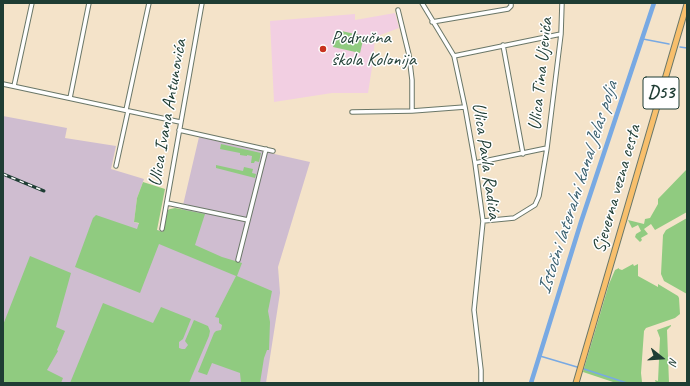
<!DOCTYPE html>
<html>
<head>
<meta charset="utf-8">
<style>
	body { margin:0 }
	#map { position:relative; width:690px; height:386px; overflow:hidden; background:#f4e3c9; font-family:Caveat,sans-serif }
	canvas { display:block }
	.frame { position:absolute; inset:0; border:4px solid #1f3d34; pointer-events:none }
	.north { position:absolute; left:642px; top:338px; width:40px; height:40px; -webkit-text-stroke:3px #fff; paint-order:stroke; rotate:107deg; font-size:11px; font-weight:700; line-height:16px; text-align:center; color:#1f3d34 }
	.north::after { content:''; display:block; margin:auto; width:14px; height:18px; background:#1f3d34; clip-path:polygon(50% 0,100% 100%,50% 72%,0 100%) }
</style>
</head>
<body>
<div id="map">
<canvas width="690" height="386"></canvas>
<div class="frame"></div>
<div class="north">N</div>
</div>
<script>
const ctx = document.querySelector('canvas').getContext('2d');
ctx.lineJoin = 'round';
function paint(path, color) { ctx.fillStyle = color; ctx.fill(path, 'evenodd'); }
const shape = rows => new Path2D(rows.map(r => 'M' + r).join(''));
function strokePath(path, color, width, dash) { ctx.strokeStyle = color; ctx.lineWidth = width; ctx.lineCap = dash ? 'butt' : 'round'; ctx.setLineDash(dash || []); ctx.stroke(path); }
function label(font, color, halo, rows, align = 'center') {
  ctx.font = font + ' Caveat,sans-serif'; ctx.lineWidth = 3; ctx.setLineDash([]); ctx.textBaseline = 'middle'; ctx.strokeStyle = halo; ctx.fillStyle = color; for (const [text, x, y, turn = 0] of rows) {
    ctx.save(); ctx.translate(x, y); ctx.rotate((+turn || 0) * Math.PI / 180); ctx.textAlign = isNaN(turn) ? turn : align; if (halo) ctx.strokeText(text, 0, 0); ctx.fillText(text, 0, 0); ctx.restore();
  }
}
paint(shape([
	[395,13,399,28,375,37,373,61,368,93,332,93,274,102,270,21,355,14,355,20]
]), '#f2cfe2');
paint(shape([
	[3,116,67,128,65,138,116,146,111,169,144,179,137,198,134,222,163,232,176,235,199,137,310,162,278,267,280,293,266,383,3,383]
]), '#cfbdd0');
paint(shape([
	[337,30,364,36,360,53,333,47],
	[221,144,261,153,259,162,255,161,254,163,251,163,252,156,247,155,247,156,240,155,240,153,220,149],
	[216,165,243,171,244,167,253,169,252,173,256,174,255,178,216,168],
	[687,169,687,212,655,230,651,224,644,229,648,234,641,238,642,240,640,242,635,237,636,234,641,231,638,225,632,228,628,220,644,224,645,219,650,218,658,204,658,199],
	[143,182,165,189,157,230,163,232,168,210,170,209,175,208,205,214,195,245,222,257,242,263,237,276,272,291,268,311,270,322,269,350,267,350,264,358,260,383,241,383,240,373,212,363,207,375,198,372,214,333,216,331,221,330,222,325,219,323,219,318,215,317,236,276,159,244,140,293,75,267,93,218,96,215,137,229,139,223,134,222,137,198],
	[687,218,687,294,664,281,661,274,663,235,666,230],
	[30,256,71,273,56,327,65,331,57,350,58,351,47,370,63,378,61,383,3,383,3,325],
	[633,264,634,266,638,264,638,276,658,287,658,284,678,296,679,298,680,314,675,318,646,328,644,331,641,373,642,382,643,383,616,383,583,372,609,284,615,270,619,268,619,269,622,270],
	[103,303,153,323,161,307,191,319,183,339,179,342,179,348,182,349,185,349,188,345,185,341,194,320,208,326,210,331,209,336,189,383,70,383],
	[671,325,671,326,667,330,669,383,656,383,655,380,658,381,660,338,657,330]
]), '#90cb80');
strokePath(shape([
	[643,39,669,44],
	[680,47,687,48],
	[540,356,577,367],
	[584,369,627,383]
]), '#78a9e3', 1.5);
strokePath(shape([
	[531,383,581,222,654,3]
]), '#78a9e3', 4.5);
const street = shape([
	[422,3,454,56,465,107,475,163,483,221,474,310,481,370,481,383],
	[398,10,409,55,412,80,412,111],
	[432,22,508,9,511,6,511,3],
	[503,45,523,154],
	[454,56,561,34],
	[3,84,180,122],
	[14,86,32,3],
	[70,98,89,3],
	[126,110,149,3],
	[352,112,412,111,465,107],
	[179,130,273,151],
	[475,163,547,148],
	[116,166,128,111],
	[167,203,248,220],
	[483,221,514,218,535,205,539,196,547,148,561,34,562,3],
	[162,229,202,3],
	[238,260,266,149]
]);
const primary = shape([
	[576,383,687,4]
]);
strokePath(street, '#6a7768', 5.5);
strokePath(primary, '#6a7768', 7);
strokePath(street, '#fff', 3.5);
strokePath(primary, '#f8bf6c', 5);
const rail = shape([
	[3,174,44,191]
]);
strokePath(rail, '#1f3d34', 3);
strokePath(rail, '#fff', 1.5, [4.5]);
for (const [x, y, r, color] of [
	[323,49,4,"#c8321e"]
]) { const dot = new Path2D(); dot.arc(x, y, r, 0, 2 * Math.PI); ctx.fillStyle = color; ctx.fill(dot); strokePath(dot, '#fff', 1.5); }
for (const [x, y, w] of [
	[661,93,36]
]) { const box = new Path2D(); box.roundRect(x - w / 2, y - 16, w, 32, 3); ctx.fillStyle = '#fff'; ctx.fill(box); strokePath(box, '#1f3d34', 1); }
label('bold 18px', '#1f3d34', null, [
	["D53",661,93]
]);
label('19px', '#1f3d34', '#fff', [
	["Područna",331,38],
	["škola Kolonija",331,60]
], 'left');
label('19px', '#1f3d34', '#fff', [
	["Ulica Tina Ujevića",541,74,-84],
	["Ulica Ivana Antunovića",168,113,-80],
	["Ulica Pavla Radića",486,161,82],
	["Sjeverna vezna cesta",617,189,-74]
]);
label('italic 20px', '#3e6371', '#fff', [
	["Istočni lateralni kanal Jelas polja",578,188,-72]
]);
</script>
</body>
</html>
